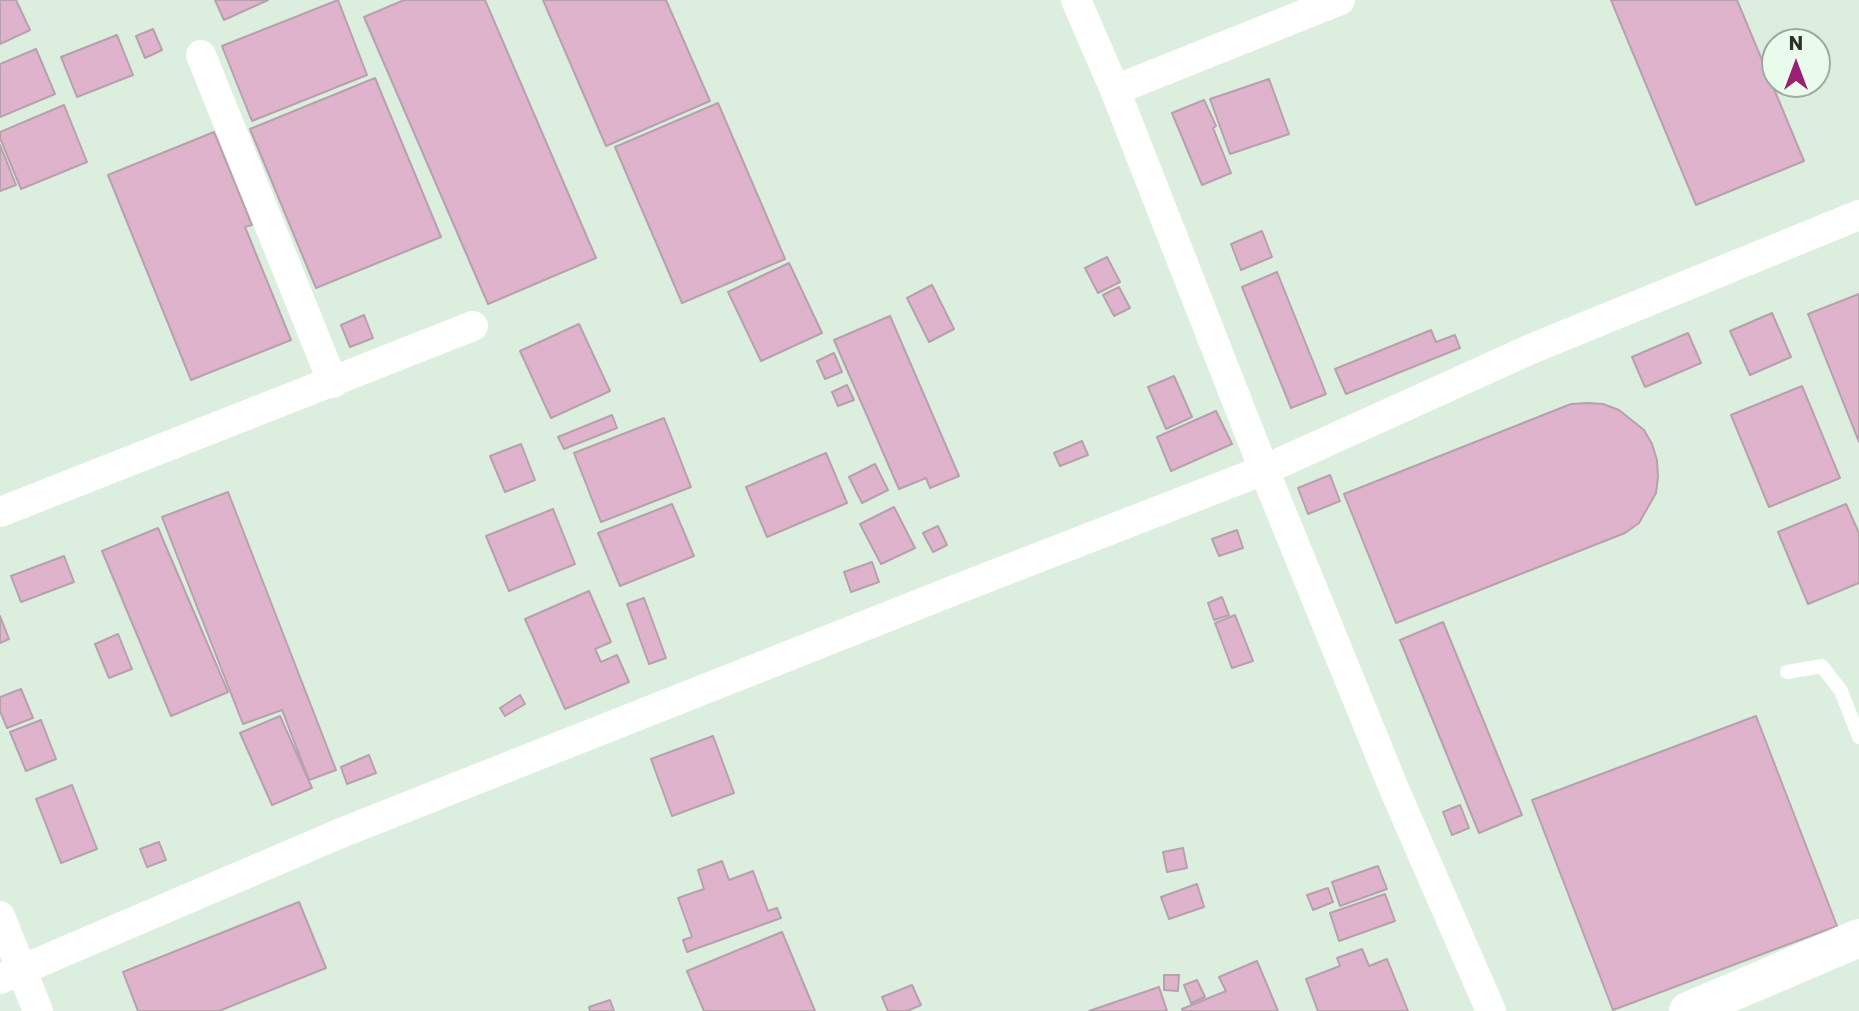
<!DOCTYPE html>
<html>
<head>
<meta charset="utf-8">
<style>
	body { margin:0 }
	#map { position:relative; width:1859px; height:1011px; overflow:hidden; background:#dceede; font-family:Poppins,sans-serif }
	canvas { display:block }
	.north { position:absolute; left:1761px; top:28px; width:70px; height:70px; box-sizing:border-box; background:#e9fceb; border:2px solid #9dab9e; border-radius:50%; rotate:0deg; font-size:19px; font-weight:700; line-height:28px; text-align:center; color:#2b322b }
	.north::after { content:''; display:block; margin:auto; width:24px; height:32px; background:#9c1f75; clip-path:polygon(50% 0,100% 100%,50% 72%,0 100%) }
</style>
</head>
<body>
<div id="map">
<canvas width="1859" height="1011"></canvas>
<div class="north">N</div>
</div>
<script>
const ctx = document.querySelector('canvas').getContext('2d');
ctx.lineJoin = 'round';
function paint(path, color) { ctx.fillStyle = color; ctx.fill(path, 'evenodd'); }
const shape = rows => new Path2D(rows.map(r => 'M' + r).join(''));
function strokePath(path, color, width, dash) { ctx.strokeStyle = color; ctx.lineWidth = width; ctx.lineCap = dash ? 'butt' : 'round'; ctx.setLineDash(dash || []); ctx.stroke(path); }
const building = shape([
	[0,0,16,0,30,30,0,44,0,0],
	[215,0,268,0,224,20,215,0],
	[338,0,367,75,252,121,222,46,338,0],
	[404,0,485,0,596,258,488,304,364,17,404,0],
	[543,0,666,0,710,101,606,146,543,0],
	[1611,0,1737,0,1804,161,1696,205,1611,0],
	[153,29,162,50,145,58,136,36,153,29],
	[117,35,133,75,77,97,61,57,117,35],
	[36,49,55,94,0,117,0,64,36,49],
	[375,78,441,237,316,288,250,129,375,78],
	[1269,79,1289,134,1230,154,1210,99,1269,79],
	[1204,100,1216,126,1213,128,1231,173,1202,185,1172,113,1204,100],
	[718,103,785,259,682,303,615,147,718,103],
	[64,105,87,162,21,189,0,138,0,132,64,105],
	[214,132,252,225,245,227,291,340,191,380,108,175,214,132],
	[0,145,16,185,0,191,0,145],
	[1262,231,1272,257,1241,270,1231,244,1262,231],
	[1107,257,1120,282,1098,293,1085,268,1107,257],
	[789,263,822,333,761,361,728,292,789,263],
	[1277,272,1326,394,1291,408,1242,287,1277,272],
	[932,285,954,329,929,342,907,298,932,285],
	[1119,287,1130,308,1114,316,1103,295,1119,287],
	[1859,294,1859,442,1808,314,1859,294],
	[1772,313,1791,357,1750,375,1730,331,1772,313],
	[364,315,373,338,350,347,341,325,364,315],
	[890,316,959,476,930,488,926,478,899,489,834,340,890,316],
	[579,324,610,391,551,418,520,351,579,324],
	[1431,330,1436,342,1455,335,1460,348,1346,394,1335,369,1431,330],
	[1688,333,1701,363,1645,387,1632,357,1688,333],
	[834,353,842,372,825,379,817,361,834,353],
	[1174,376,1192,417,1166,429,1148,387,1174,376],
	[847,385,854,400,838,406,832,392,847,385],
	[1802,386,1840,478,1769,507,1731,415,1802,386],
	[1588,403,1603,404,1619,410,1644,430,1652,444,1657,460,1658,477,1656,493,1639,523,1625,533,1396,623,1344,494,1571,404,1588,403],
	[1216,411,1232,444,1171,471,1157,437,1216,411],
	[612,415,617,428,564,449,558,437,612,415],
	[664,418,691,487,601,522,574,453,664,418],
	[1082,441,1088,455,1060,466,1054,453,1082,441],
	[521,444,535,480,505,492,490,456,521,444],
	[826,453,847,503,767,537,746,487,826,453],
	[875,464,888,490,862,503,849,477,875,464],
	[1330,475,1340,501,1308,514,1298,488,1330,475],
	[228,492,336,770,309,780,282,710,243,724,162,517,228,492],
	[672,504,694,556,620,586,598,533,672,504],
	[1846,504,1859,533,1859,583,1808,604,1778,532,1846,504],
	[894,507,915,548,881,564,860,524,894,507],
	[553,509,575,564,509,591,486,536,553,509],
	[938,526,947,545,933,552,923,533,938,526],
	[158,528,228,692,171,716,102,551,158,528],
	[1237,530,1243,548,1219,556,1212,539,1237,530],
	[64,556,74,582,21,602,11,576,64,556],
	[872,562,879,582,851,592,844,572,872,562],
	[589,591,611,642,595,649,601,662,617,655,629,682,565,709,525,619,589,591],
	[1222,597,1229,615,1214,620,1208,603,1222,597],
	[644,598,666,658,649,664,627,604,644,598],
	[1235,615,1253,661,1232,668,1215,623,1235,615],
	[0,616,9,639,0,643,0,616],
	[1443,622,1522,815,1479,833,1400,640,1443,622],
	[118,634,132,669,109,678,95,644,118,634],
	[21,689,33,718,7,728,0,711,0,697,21,689],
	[520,695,525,704,505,716,500,708,520,695],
	[280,716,312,788,272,805,240,733,280,716],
	[1756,716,1837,926,1613,1010,1532,800,1756,716],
	[41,720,56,759,26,771,10,732,41,720],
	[713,736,734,793,672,816,651,759,713,736],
	[369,755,376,773,347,784,341,767,369,755],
	[72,785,97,849,61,863,36,799,72,785],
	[1460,805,1469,828,1452,835,1443,812,1460,805],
	[159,842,166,860,147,867,140,849,159,842],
	[1183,848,1187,868,1167,872,1163,852,1183,848],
	[722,861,729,880,753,871,768,911,777,908,781,918,687,952,683,940,692,937,678,898,704,889,698,870,722,861],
	[1378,866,1387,889,1340,906,1332,882,1378,866],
	[1197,884,1204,907,1169,919,1161,897,1197,884],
	[1328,888,1333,902,1313,910,1307,895,1328,888],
	[1385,894,1395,921,1339,941,1330,913,1385,894],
	[299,902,326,968,219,1011,138,1011,123,972,299,902],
	[782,932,815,1011,704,1011,687,971,782,932],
	[1362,949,1369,966,1387,959,1408,1011,1318,1011,1306,979,1340,966,1337,958,1362,949],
	[1257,961,1278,1011,1183,1011,1182,1009,1226,991,1219,977,1257,961],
	[1164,975,1179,975,1178,991,1164,990,1164,975],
	[1197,980,1205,997,1191,1003,1184,985,1197,980],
	[912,985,921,1005,907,1011,888,1011,882,997,912,985],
	[1159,987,1167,1011,1089,1011,1159,987],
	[610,1000,614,1011,590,1011,589,1007,610,1000]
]);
paint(building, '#e0b3cc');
strokePath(building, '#b6a1ad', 2);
strokePath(shape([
	[1787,672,1822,666,1841,691,1859,737]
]), '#fff', 14);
strokePath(shape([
	[1076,0,1115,90,1264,470,1395,791,1491,1011],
	[201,55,333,383],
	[1115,90,1340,0],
	[0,512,473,326],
	[0,916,38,1011],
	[0,979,341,833,965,586,1264,470,1531,349,1859,215]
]), '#fff', 30);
strokePath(shape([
	[1688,1011,1859,938]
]), '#fff', 38);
</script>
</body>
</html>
